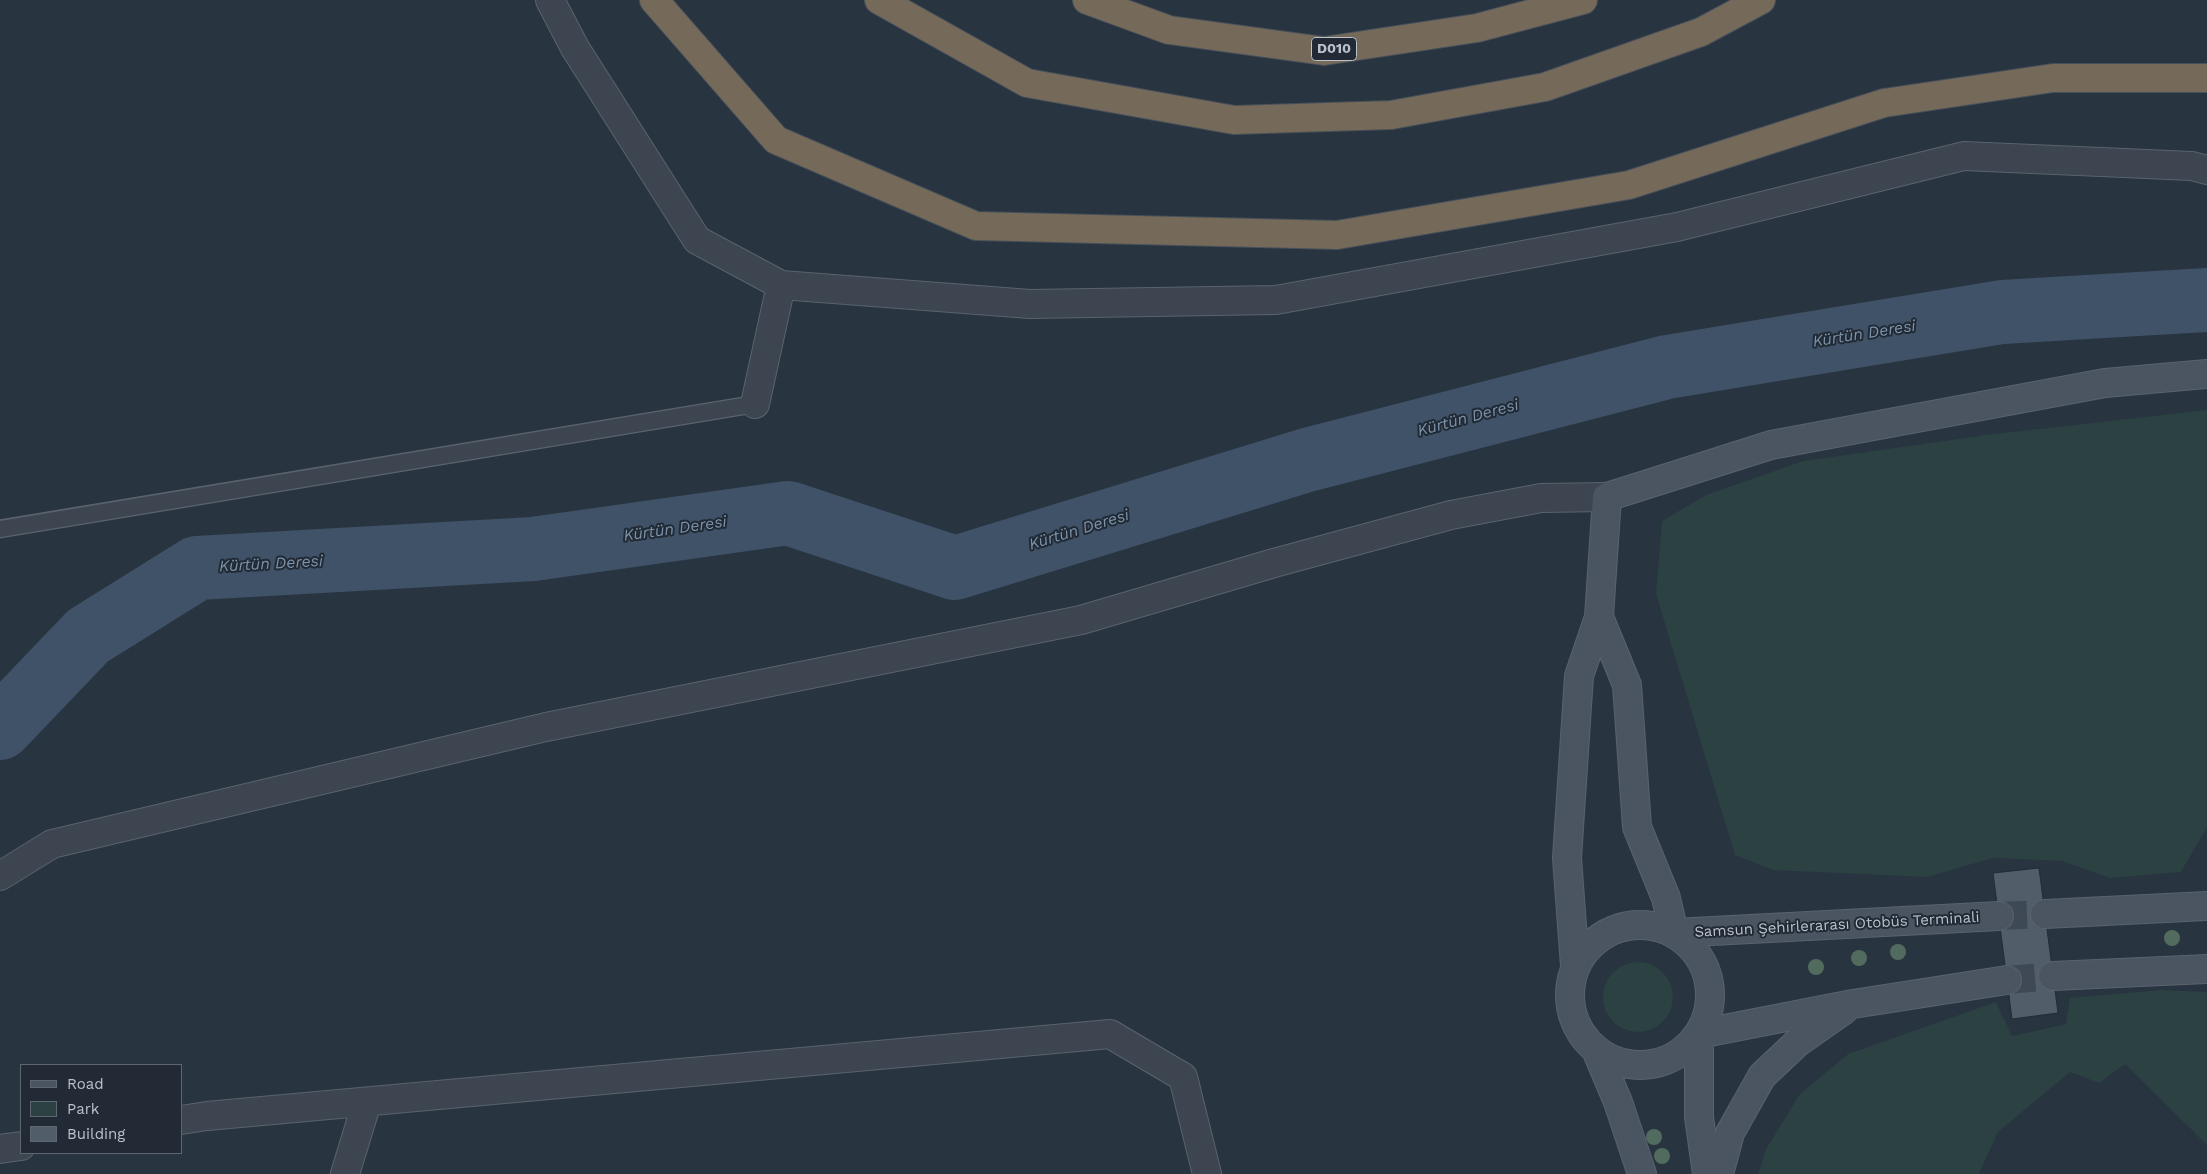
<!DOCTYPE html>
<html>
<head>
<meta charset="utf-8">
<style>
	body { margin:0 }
	#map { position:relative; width:2207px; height:1174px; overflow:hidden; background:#283440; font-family:"Work Sans",sans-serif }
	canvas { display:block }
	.legend { position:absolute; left:20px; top:1064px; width:162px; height:90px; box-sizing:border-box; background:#212a35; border:1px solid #5e6671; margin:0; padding:6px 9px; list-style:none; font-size:15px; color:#b9c1ca }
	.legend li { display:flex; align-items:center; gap:10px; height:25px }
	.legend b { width:25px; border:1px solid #5e6671 }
</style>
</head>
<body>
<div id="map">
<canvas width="2207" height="1174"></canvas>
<ul class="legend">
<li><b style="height:6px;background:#4b5562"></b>Road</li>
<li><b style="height:14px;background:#2b4142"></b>Park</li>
<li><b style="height:14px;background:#525d6a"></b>Building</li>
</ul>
</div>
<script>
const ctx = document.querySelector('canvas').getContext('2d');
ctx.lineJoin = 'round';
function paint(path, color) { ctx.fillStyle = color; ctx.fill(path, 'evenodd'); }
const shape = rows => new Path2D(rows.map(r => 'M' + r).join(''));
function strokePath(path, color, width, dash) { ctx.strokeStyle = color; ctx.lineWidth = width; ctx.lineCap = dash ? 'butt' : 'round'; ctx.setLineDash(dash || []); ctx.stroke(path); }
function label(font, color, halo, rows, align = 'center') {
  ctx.font = font + ' "Work Sans",sans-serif'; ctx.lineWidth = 4; ctx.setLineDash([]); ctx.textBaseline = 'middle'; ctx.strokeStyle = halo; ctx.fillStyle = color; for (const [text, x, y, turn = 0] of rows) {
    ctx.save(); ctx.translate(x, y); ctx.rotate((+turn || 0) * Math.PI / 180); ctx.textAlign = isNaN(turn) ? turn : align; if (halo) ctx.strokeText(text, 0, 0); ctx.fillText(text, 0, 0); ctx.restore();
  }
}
paint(shape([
	[2207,410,2207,827,2181,872,2110,878,2062,861,1993,858,1927,877,1773,870,1735,855,1656,594,1662,521,1706,495,1803,461,1986,435],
	'1603 997a35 35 0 1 1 70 0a35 35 0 1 1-70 0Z',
	[2161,990,2207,992,2207,1145,2125,1064,2099,1083,2070,1072,1998,1132,1979,1174,1758,1174,1766,1149,1800,1094,1848,1054,1996,1002,2012,1036,2066,1024,2070,998]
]), '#2b4142');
strokePath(shape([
	[0,728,88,636,197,568,533,549,788,513,955,568,1307,460,1667,367,2002,312,2207,300]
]), '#405267', 64);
const building = shape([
	[2039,868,2058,1013,2012,1019,1993,873,2039,868]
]);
paint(building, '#525d6a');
strokePath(building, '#232c37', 1);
strokePath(shape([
	[1999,916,2045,914],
	[2007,980,2053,976]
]), '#3e4955', 28, [28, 14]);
const lane = shape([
	[0,529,755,404]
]);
const street = shape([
	[550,0,575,48,697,240,781,285,755,404],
	[781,285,1030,304,1276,300,1677,227,1964,156,2192,166,2207,170],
	[0,876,52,844,546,727,1081,620,1274,563,1451,515,1541,498,1607,497],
	[181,1120,207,1116,1110,1034,1183,1077,1207,1174],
	[0,1149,21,1146],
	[345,1174,367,1102]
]);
const secondary = shape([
	[1599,617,1627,685,1637,827,1666,898,1674,933,1999,916],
	[2045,914,2207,906],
	'1570 995a70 70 0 1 1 140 0a70 70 0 1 1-140 0Z',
	[1575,966,1567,858,1579,676,1599,617,1607,497,1771,445,2105,383,2207,374],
	[2053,976,2207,969],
	[1596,1050,1618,1102,1642,1174],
	[1707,1174,1699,1117,1699,1034,1853,1004,2007,980],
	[1719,1174,1730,1133,1762,1076,1797,1043,1844,1010]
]);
const highway = shape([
	[654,0,776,140,976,226,1337,235,1629,185,1884,103,2053,78,2207,78],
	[879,0,1027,83,1234,120,1391,115,1545,87,1701,32,1761,0],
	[1087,0,1169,30,1324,51,1477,28,1583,0]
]);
strokePath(lane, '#5a636d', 19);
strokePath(street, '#5a636d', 30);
strokePath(secondary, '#5a636d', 30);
strokePath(highway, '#47505a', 30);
strokePath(lane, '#3c4550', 16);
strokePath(street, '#3c4550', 28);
strokePath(secondary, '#4b5562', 28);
strokePath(highway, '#75695a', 28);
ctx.fillStyle = '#516c5f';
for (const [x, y] of [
	[2172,938],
	[1898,952],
	[1859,958],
	[1816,967],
	[1654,1137],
	[1662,1156]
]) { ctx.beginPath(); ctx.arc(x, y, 8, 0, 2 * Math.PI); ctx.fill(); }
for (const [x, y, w] of [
	[1334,49,45]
]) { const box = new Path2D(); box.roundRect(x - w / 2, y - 11.5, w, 23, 4); ctx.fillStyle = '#212a35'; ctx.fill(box); strokePath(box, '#b9c1ca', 1); }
label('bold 14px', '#b9c1ca', null, [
	["D010",1334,49]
]);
label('15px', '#b9c1ca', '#212a35', [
	["Samsun Şehirlerarası Otobüs Terminali",1837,925,-3]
]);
label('italic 16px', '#7c93aa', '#212a35', [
	["Kürtün Deresi",1864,334,-9],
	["Kürtün Deresi",1468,418,-15],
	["Kürtün Deresi",675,529,-8],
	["Kürtün Deresi",1079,530,-17],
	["Kürtün Deresi",271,564,-3]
]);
</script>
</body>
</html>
